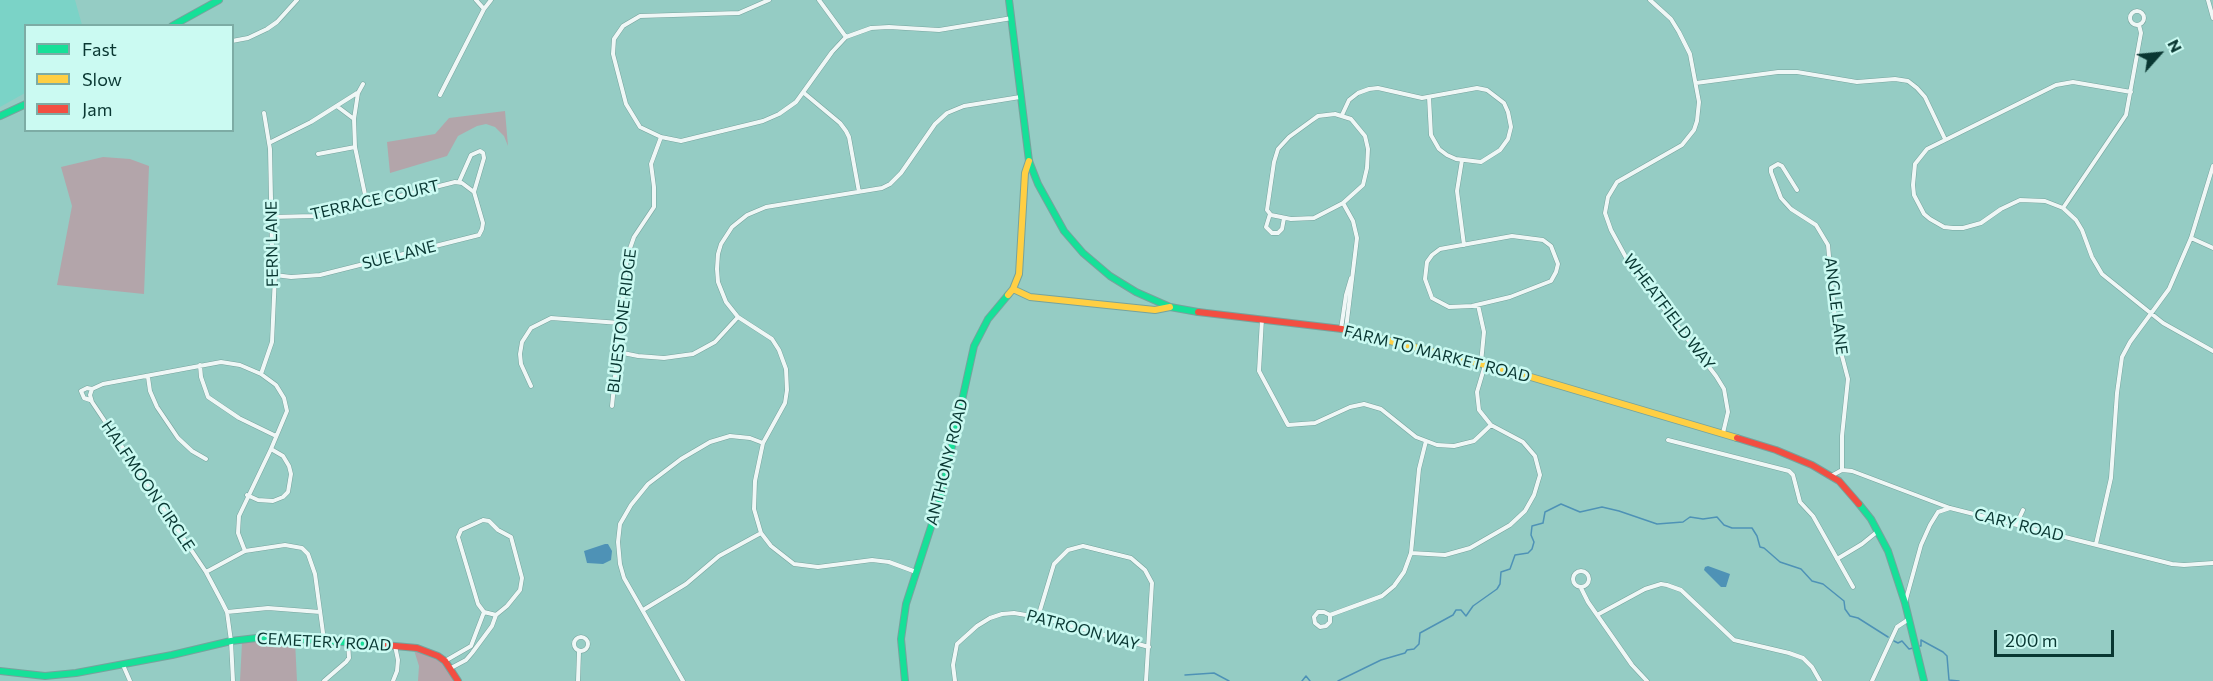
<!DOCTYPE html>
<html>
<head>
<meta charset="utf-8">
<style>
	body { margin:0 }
	#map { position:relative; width:2213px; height:681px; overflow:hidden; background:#95ccc4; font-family:Commissioner,sans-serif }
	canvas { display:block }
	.legend { position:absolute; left:24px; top:24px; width:210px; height:108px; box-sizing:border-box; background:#cbfaf2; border:2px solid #7daca5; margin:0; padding:8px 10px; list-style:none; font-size:18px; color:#093732 }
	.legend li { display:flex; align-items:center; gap:12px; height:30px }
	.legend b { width:30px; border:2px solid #7daca5 }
	.north { position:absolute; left:2129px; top:24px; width:60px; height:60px; -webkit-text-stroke:4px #cbfaf2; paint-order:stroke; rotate:63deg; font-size:16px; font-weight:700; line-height:24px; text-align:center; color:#093732 }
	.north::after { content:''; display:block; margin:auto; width:21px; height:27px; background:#093732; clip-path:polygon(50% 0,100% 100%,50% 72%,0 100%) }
	.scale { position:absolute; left:1994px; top:630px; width:120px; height:27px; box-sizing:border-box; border:3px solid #093732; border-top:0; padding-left:8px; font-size:18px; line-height:21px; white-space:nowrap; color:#093732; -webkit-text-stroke:4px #cbfaf2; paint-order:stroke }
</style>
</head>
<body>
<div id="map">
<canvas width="2213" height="681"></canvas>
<ul class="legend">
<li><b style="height:8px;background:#16e098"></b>Fast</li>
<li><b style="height:8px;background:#ffcf43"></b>Slow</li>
<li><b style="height:8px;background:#f24e42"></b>Jam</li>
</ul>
<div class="north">N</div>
<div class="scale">200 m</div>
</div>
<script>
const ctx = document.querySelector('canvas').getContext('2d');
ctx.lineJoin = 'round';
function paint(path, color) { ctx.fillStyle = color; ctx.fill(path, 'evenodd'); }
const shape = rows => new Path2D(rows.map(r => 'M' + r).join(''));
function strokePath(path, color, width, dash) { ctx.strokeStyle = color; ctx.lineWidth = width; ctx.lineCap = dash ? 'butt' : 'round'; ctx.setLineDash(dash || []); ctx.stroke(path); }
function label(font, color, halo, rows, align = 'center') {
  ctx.font = font + ' Commissioner,sans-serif'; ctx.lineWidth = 5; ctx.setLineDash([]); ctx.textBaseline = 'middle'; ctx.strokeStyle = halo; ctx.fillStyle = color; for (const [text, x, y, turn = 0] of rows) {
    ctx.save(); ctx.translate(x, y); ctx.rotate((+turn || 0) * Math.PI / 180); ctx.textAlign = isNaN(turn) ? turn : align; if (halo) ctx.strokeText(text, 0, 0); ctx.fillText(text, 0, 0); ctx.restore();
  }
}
paint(shape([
	[0,0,75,0,82,25,26,26,25,93,0,107]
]), '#7bd3c7');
paint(shape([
	[505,111,508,146,504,136,495,127,486,124,477,126,458,136,447,156,390,173,387,142,435,134,449,118],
	[103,157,130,159,149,166,144,294,57,285,72,206,61,167],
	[273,640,295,641,297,681,240,681,242,643],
	[414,650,439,661,446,666,455,681,418,681,419,666]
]), '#b3a5aa');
paint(shape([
	[605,544,608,544,612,551,611,560,603,564,587,563,584,551],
	[1708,566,1730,574,1726,587,1721,587,1704,570,1705,567]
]), '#4e92b6');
strokePath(shape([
	[1894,641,1898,643,1902,641,1909,649,1913,648],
	[1920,646,1921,646,1921,640,1943,652,1947,656,1949,680,1959,681],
	[1185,675,1214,673,1229,681],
	[1302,681,1306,676,1310,681],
	[1338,681,1381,660,1405,653,1407,650,1414,649,1419,644,1420,633,1453,615,1456,610,1461,610,1466,616,1473,606,1497,589,1500,584,1501,572,1510,569,1515,555,1528,553,1532,549,1534,542,1531,535,1532,526,1543,523,1545,512,1561,504,1580,512,1602,507,1619,511,1657,524,1683,522,1690,517,1703,519,1717,517,1724,525,1732,528,1752,528,1757,536,1760,547,1764,548,1780,562,1801,569,1812,581,1823,584,1844,601,1845,609,1850,616,1858,618,1888,637]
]), '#4e92b6', 1.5);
const street = shape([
	[476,0,484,9],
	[769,0,739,13,640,16,623,26,614,39,613,54,626,104,640,127,661,137,681,141,763,121,779,114,796,102,832,52,846,37,871,28,889,27,939,30,1012,18],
	[819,0,846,37],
	[1650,0,1671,19,1679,32,1690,54,1699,102,1697,121,1694,130,1682,145,1617,182,1608,197,1605,213,1611,230,1629,263,1716,376,1724,389,1728,412,1723,433],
	[2208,0,2213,18],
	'2130 18a7 7 0 1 1 14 0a7 7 0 1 1-14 0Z',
	[232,41,248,38,267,29,277,22,297,0],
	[1696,83,1778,72,1797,72,1857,82,1895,79,1908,81,1917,88,1925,97,1945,139],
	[363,84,358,93,354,119,355,147,367,204],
	[2131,92,2073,82,2056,85,1927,149,1915,164,1913,185,1914,195,1924,214,1930,219,1944,227,1953,228,1963,228,1981,223,2001,209,2020,200,2045,201,2063,208,2076,220,2082,230,2092,257,2102,274,2163,323,2213,351],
	[804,93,840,123,846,131,849,137,859,192],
	[440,95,484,9,491,0],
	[338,107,354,119],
	[1335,114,1351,119,1365,136,1368,149,1367,168,1363,185,1343,203,1314,218,1291,219,1271,215,1267,210,1274,162,1278,149,1289,137,1311,121,1318,116,1335,114],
	[1342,115,1349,100,1358,93,1369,89,1378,88,1422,98,1477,88,1487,90,1504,103,1508,112,1511,127,1508,139,1500,150,1481,162,1456,159,1447,155,1439,149,1431,135,1429,97],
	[269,143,311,122,357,93],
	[318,154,355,147],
	[1462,160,1457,191,1464,245],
	[1797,190,1782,166,1778,164,1771,168,1771,172,1781,198,1791,209,1816,225,1828,245,1836,333,1848,379,1842,436,1842,470],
	[1343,203,1353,221,1357,238,1346,329],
	[2063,208,2126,115,2141,33,2139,25],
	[1270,214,1266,227,1272,233,1278,233,1282,229,1284,218],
	[272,217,313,216,333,213,455,182,462,183,474,192],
	[1512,236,1543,240,1551,246,1558,264,1556,272,1551,281,1510,297,1472,306,1449,307,1432,298,1425,279,1427,262,1432,255,1440,249,1512,236],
	[2191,238,2213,248],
	[275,275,291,277,320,275,479,235,482,229,483,223,474,192,484,158,483,153,480,151,471,155,459,182],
	[1478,305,1484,332,1481,363],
	[1262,319,1259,371,1288,425,1315,423,1350,407,1364,404,1381,409,1416,437,1437,445,1454,446,1474,441,1491,425],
	[1341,329,1346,295,1351,278],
	[618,352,638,356,664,358,693,354,715,342,738,317],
	[200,365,201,377,208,397,239,418,276,436],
	[261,374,272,342,275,275,272,248,270,149,264,113],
	[148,377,150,391,157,407,178,438,192,451,206,459],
	[531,386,521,364,520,354,522,342,531,328,551,318,620,323],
	[90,400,84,398,81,391,87,388,92,389],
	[612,406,627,257,634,237,654,207,654,187,651,164,661,137],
	[1668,440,1789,471,1793,475,1800,502,1813,516,1853,587],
	[1831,476,1842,470,1852,471,1950,508,2172,564,2184,565,2213,563],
	[247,495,258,500,273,501,283,497,288,492,291,474,289,466,283,456,271,449],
	[483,520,489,521,498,530,511,537,522,578,520,590,507,606,496,615,484,612,478,604,458,537,461,530,483,520],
	[2017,523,2023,510],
	[2096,544,2111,478,2117,393,2122,357,2130,342,2169,289,2191,238,2213,166],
	[1411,553,1445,555,1470,548,1510,525,1525,511,1534,495,1540,475,1535,456,1523,442,1491,425,1479,410,1477,392,1485,365],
	[1837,559,1862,544,1878,531],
	'1573 579a8 8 0 1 1 16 0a8 8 0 1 1-16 0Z',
	[206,572,245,551,285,545,302,548,308,554,315,574,324,640],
	[916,572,889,562,872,560,818,567,794,564,771,546,761,533,754,509,755,481,763,443,785,403,787,390,786,369,779,350,772,339,738,317,726,302,718,282,717,269,718,254,721,244,732,227,747,215,766,207,882,188,890,184,901,173,935,124,947,113,964,106,1020,97],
	[1581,588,1588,602,1632,665,1647,681],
	[1905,603,1921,545,1930,525,1938,512,1950,508],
	[643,610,686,584,719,556,761,533],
	[227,612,268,608,320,612],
	[1330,615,1330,622,1326,626,1320,627,1315,623,1314,617,1318,612,1324,612,1330,615,1382,596,1394,586,1404,572,1411,553,1419,469,1426,441],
	[1597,615,1645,589,1661,584,1667,585,1681,590,1734,640,1789,653,1803,658,1812,667,1820,681],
	[1038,617,1054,564,1068,550,1083,546,1131,558,1145,570,1152,583,1146,681],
	'574 644a7 7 0 1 1 14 0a7 7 0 1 1-14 0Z',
	[445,661,471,646,484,612],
	[123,665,130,681],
	[451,668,466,660,472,653,492,626,496,615],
	[233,681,231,641,227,612,222,602,206,572,92,402,90,395,92,389,103,384,221,362,240,365,261,374,276,385,284,398,287,411,271,449,239,516,238,533,245,551],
	[324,681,346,662,349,658,348,641],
	[393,681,397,671,398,660,395,646],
	[578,681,579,652],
	[683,681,624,578,620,564,618,542,620,524,631,505,648,484,681,459,710,442,730,436,750,438,763,443],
	[955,681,953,665,957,644,977,626,990,618,1002,614,1014,613,1038,617,1149,647],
	[1872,681,1897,627,1909,619]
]);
const fast = shape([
	[1009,0,1029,161,1038,184,1064,231,1083,253,1110,276,1136,292,1170,307,1198,312],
	[172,26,219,0],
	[0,116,26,104],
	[1859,504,1871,519,1888,551,1905,603,1924,681],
	[0,671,45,676,76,673,172,655,231,641,265,637,373,644],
	[905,681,901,639,906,604,941,496,974,346,988,319,1008,295]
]);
const slow = shape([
	[1013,289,1030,297,1155,310,1170,307],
	[1008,295,1013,289,1019,274,1025,173,1029,161],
	[1342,329,1514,372,1737,438]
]);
const jam = shape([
	[1198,312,1342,329],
	[1737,438,1776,450,1812,465,1839,481,1859,504],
	[373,644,417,648,438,656,445,661,458,681]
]);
strokePath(street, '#76a39d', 5);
strokePath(fast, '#76a39d', 8);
strokePath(slow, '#76a39d', 8);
strokePath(jam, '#76a39d', 8);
strokePath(street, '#eff7f6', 4);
strokePath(fast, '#16e098', 6);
strokePath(slow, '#ffcf43', 6);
strokePath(jam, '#f24e42', 6);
label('16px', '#093732', '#cbfaf2', [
	["TERRACE COURT",375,200,-13],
	["FERN LANE",272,244,-91],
	["SUE LANE",399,255,-14],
	["ANGLE LANE",1836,306,83],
	["WHEATFIELD WAY",1669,312,53],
	["BLUESTONE RIDGE",622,321,-83],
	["FARM TO MARKET ROAD",1437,354,14],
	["ANTHONY ROAD",947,462,-76],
	["HALFMOON CIRCLE",148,486,56],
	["CARY ROAD",2019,525,14],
	["PATROON WAY",1083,630,15],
	["CEMETERY ROAD",324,642,3]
]);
</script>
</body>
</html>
